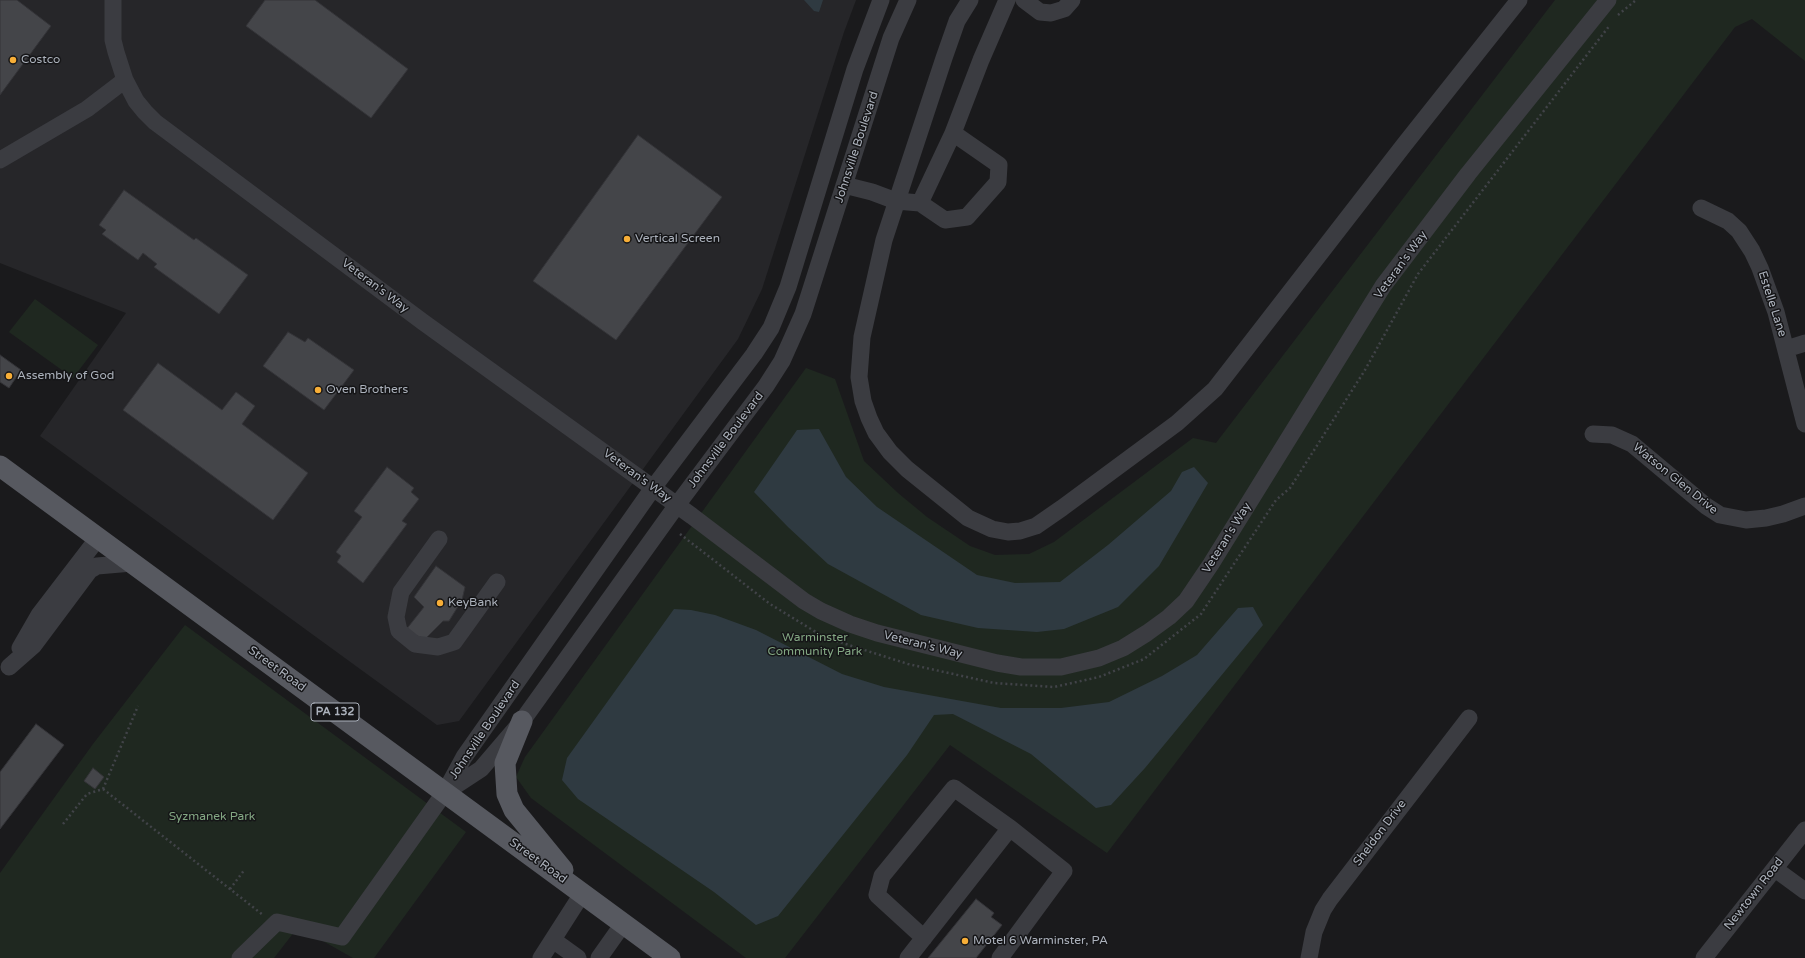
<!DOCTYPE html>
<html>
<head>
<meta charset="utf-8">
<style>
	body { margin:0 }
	canvas { display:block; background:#1a1a1c }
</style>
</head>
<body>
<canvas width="1805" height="958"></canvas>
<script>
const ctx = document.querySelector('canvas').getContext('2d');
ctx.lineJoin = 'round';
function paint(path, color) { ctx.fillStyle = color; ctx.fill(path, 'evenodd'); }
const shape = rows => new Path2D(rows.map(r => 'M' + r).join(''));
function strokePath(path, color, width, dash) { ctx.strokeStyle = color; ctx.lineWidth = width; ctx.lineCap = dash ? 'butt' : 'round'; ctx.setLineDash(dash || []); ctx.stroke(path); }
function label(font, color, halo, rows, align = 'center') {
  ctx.font = font + ' "Varela Round",sans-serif'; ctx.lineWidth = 3; ctx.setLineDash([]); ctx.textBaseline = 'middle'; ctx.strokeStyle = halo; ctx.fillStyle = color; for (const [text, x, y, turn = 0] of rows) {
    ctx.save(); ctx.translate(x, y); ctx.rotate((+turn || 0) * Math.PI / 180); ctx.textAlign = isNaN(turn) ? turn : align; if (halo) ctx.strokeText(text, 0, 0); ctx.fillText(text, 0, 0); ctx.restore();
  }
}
paint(shape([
	[0,0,856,0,844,32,762,289,738,339,459,721,437,725,40,436,126,313,0,263]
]), '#262629');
paint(shape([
	[1555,0,1805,0,1805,61,1752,19,1735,27,1107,853,950,745,785,958,746,958,531,798,516,777,525,757,806,368,835,379,864,461,898,493,927,517,970,546,995,555,1029,554,1054,542,1193,438,1216,443],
	[35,299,98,345,73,378,9,332],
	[185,625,466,832,374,958,353,958,298,927,274,958,0,958,0,873,93,744]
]), '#1f2820');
paint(shape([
	[804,0,823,0,819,12,814,11],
	[819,429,846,477,877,507,977,575,1015,583,1060,582,1108,545,1171,491,1182,472,1194,467,1208,483,1159,566,1118,607,1064,629,1037,632,978,628,921,615,828,564,788,527,754,492,797,430],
	[1253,607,1263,625,1145,768,1111,805,1096,808,1031,754,953,714,934,715,907,755,778,916,756,925,714,892,578,799,562,780,567,758,674,609,691,610,715,615,756,630,842,674,884,687,1001,708,1061,708,1109,702,1162,676,1197,655,1238,608]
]), '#2f3a41');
const building = shape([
	[0,0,17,0,51,26,0,95,0,0],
	[265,0,315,0,408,69,371,118,246,26,265,0],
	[638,135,722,197,616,340,533,281,638,135],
	[124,190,194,240,196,238,248,275,219,314,154,267,157,264,143,253,138,260,102,234,106,230,99,225,124,190],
	[288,332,305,342,308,338,354,370,324,410,263,366,288,332],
	[0,355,21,370,9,388,0,382,0,355],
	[158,363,222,410,236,392,255,406,242,424,308,473,273,520,123,410,158,363],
	[387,467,414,488,411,492,419,499,402,521,407,524,363,583,337,562,341,556,336,552,362,517,354,511,387,467],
	[436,566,465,587,462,600,449,621,443,621,425,639,405,631,424,607,414,597,436,566],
	[36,724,64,745,0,829,0,772,36,724],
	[93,768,104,777,95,789,84,781,93,768],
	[976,899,994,913,991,917,1002,925,976,958,928,958,976,899]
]);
paint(building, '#444549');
strokePath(building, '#343438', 1);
strokePath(shape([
	[1618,15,1636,0],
	[680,534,770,604,824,637,908,664,994,683,1054,687,1099,677,1144,659,1201,614,1276,500,1290,488,1365,370,1418,274,1610,25],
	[103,789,263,915],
	[63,824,87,794,103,789,138,706],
	[230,889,245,869]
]), '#414348', 2.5, [2, 3]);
strokePath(shape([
	[113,0,113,40,116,52,125,80,136,101,145,112,155,122,423,322,692,516,804,601,821,611,850,624,877,633,997,663,1021,667,1061,667,1099,658,1123,648,1147,633,1169,617,1186,601,1211,564,1383,286,1468,174,1608,0],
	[970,0,957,21,944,58,884,240,862,337,859,377,863,401,869,418,876,433,890,452,907,469,968,518,992,529,1008,532,1020,531,1036,526,1062,508,1177,423,1215,389,1404,145,1519,0],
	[1024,0,1040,12,1051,13,1064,9,1072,0],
	[953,133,981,60,1007,0],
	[0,160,87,109,125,80],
	[844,185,872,192,896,201,920,203,945,220,967,217,998,182,999,165,953,133,920,203],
	[1701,208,1728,221,1739,231,1752,251,1760,268,1776,312,1805,424],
	[1786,349,1805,343],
	[1593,434,1612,435,1632,444,1706,506,1720,515,1746,520,1766,518,1783,514,1805,506],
	[439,539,401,592,396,617,399,631,415,644,438,647,454,642,497,582],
	[20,648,39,615,98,538],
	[9,667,34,645,90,570,97,566,132,563],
	[446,792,481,769,522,721,677,505,766,386,782,361,803,314,891,38,908,0],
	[1775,869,1805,891],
	[924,938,877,895,882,876,954,788,1010,828],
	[553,940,578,958],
	[240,958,277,922,342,937,445,792,464,757,653,488,754,354,771,328,788,287,855,69,881,0],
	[541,958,582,894],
	[599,958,623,924],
	[908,958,1010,828,1064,871,1000,958],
	[1309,958,1314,932,1323,910,1330,899,1469,718],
	[1704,958,1805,830]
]), '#3b3c41', 17);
strokePath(shape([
	[0,466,670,958],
	[522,721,505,763,507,794,514,810,563,870]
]), '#575960', 21);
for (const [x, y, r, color] of [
	[13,60,4,"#f7ae37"],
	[627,239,4,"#f7ae37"],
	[9,376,4,"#f7ae37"],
	[318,390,4,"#f7ae37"],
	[440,603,4,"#f7ae37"],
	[965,941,4,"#f7ae37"]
]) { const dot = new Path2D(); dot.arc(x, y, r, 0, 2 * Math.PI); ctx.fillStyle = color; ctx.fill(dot); strokePath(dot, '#151517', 1.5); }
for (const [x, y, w] of [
	[335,712,48]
]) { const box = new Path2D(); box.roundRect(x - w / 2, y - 9, w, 18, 3); ctx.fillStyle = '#151517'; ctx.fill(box); strokePath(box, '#acb2bc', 1); }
label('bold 11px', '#acb2bc', null, [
	["PA 132",335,712]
]);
label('12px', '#acb2bc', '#151517', [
	["Costco",21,60],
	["Vertical Screen",635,239],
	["Assembly of God",17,376],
	["Oven Brothers",326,390],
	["KeyBank",448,603],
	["Motel 6 Warminster, PA",973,941]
], 'left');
label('12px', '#acb2bc', '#151517', [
	["Johnsville Boulevard",857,147,-72],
	["Veteran's Way",1401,265,-54],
	["Veteran's Way",375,286,37],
	["Estelle Lane",1772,304,72],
	["Johnsville Boulevard",726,440,-53],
	["Veteran's Way",637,476,36],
	["Watson Glen Drive",1675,479,39],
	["Veteran's Way",1227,538,-58],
	["Veteran's Way",923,645,14],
	["Street Road",277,669,36],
	["Johnsville Boulevard",485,730,-56],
	["Sheldon Drive",1380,833,-53],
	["Street Road",538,861,36],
	["Newtown Road",1754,894,-52]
]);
label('12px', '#83a783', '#151517', [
	["Warminster",815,638],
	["Community Park",815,652],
	["Syzmanek Park",212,817]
]);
</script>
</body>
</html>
